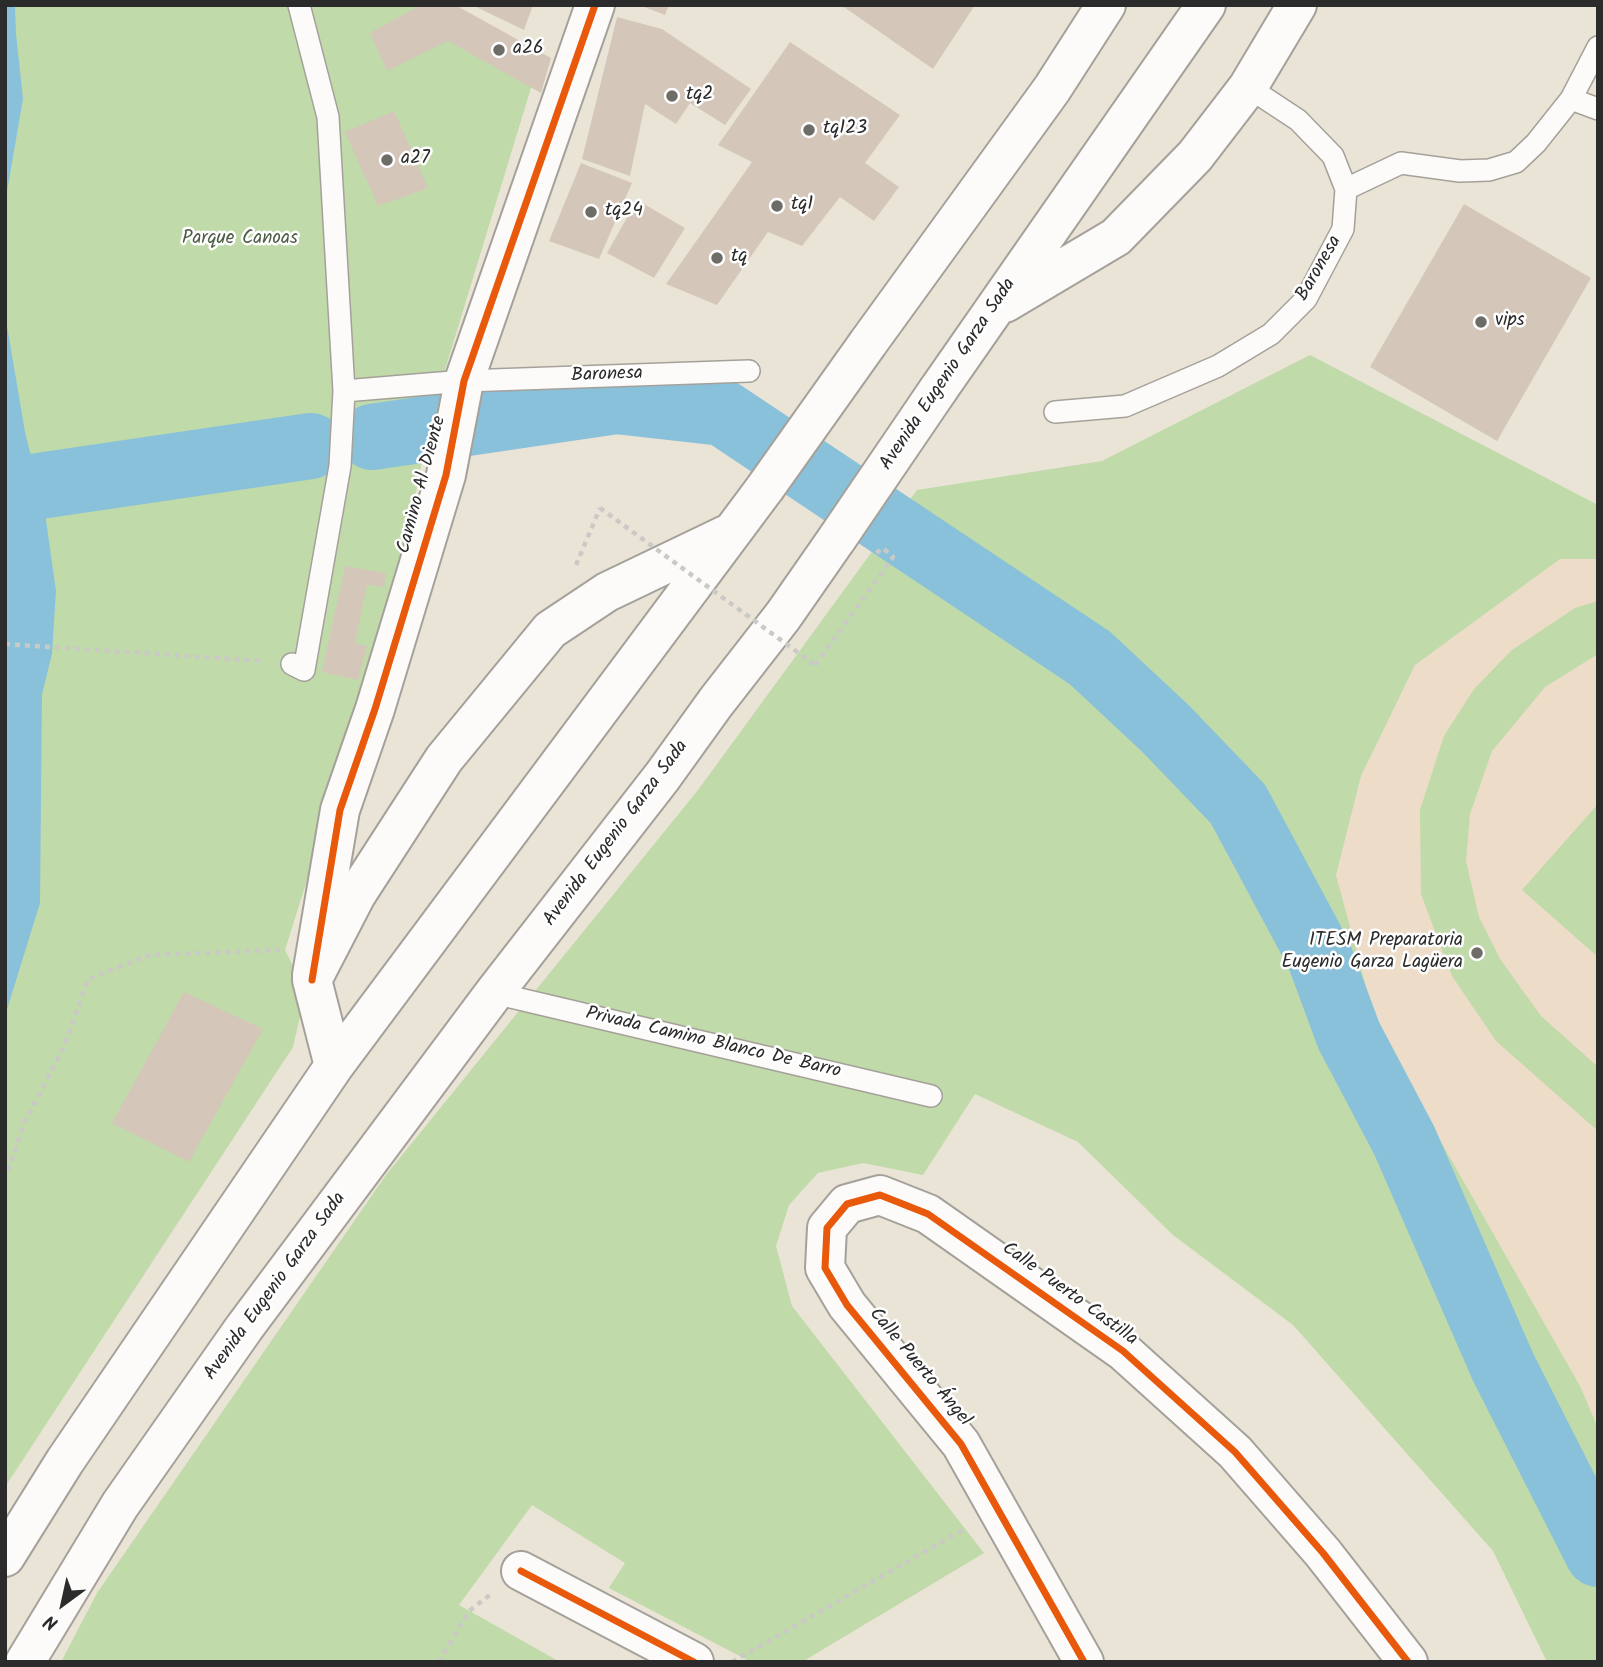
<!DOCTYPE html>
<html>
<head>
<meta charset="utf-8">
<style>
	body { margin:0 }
	#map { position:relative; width:1603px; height:1667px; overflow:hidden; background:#eae4d7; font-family:Kalam,sans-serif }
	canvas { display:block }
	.frame { position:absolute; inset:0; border:7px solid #2b2b2b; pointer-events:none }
	.north { position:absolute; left:28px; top:1569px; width:70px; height:70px; -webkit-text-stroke:5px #fff; paint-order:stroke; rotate:213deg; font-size:19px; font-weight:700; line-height:28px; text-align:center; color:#2b2b2b }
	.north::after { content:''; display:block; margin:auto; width:24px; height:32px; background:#2b2b2b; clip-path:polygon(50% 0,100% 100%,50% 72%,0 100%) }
</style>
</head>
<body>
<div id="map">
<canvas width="1603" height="1667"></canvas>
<div class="frame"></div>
<div class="north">N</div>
</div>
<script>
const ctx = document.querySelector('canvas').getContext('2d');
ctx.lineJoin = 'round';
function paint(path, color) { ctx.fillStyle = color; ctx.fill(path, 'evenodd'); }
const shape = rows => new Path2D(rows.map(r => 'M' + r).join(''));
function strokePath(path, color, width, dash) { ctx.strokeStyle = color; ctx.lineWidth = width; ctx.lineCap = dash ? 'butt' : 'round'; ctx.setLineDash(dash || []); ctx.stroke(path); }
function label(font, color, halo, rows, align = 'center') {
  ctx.font = font + ' Kalam,sans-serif'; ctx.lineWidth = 5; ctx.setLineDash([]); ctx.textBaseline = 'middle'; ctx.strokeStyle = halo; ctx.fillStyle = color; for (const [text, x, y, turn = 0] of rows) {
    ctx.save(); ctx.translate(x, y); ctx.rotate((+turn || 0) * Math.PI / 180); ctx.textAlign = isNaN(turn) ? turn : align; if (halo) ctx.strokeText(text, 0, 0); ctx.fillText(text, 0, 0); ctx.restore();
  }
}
paint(shape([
	[1560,559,1598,559,1598,1428,1580,1386,1378,1031,1336,875,1361,776,1415,665]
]), '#ecdcc8');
paint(shape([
	[5,5,429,5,538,65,430,419,396,597,285,950,298,976,302,1007,293,1047,5,1487],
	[1310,355,1598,505,1598,559,1560,559,1415,665,1361,776,1336,875,1378,1031,1580,1386,1598,1428,1598,1662,1547,1662,1493,1551,1293,1325,1173,1235,1078,1142,975,1094,923,1175,863,1163,818,1173,789,1205,776,1246,792,1306,984,1553,802,1662,751,1662,609,1588,625,1563,532,1505,459,1605,560,1662,61,1662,97,1593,386,1175,698,790,917,490,1102,461],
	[1598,601,1598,654,1545,687,1492,751,1470,814,1466,861,1479,917,1500,959,1541,1016,1598,1067,1598,1131,1496,1041,1452,976,1421,894,1420,810,1444,736,1474,689,1512,650,1575,608],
	[1598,804,1598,957,1522,890]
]), '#c0daa9');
paint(shape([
	[5,5,15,5,16,34,23,99,5,203],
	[5,314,25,432,45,513,56,591,52,654,42,694,40,903,5,1016]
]), '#8ac1da');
strokePath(shape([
	[372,437,616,401,723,413,1090,658,1166,729,1238,804,1319,955,1349,1036,1404,1140,1503,1367,1598,1554],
	[5,491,311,446]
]), '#8ac1da', 66);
paint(shape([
	[421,5,455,5,551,58,541,93,448,41,387,71,370,33],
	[472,5,533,5,524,30],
	[639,5,669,5,665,15],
	[841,5,975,5,933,69],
	[617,17,662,29,751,89,725,125,690,103,676,124,645,104,630,176,582,159],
	[790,42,900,115,865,163,899,187,874,221,840,197,802,246,768,232,717,305,666,284,752,162,718,145],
	[394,111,428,188,378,206,345,132],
	[581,163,632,183,599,259,549,241],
	[637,200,685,228,654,278,607,253],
	[1464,204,1591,278,1497,441,1370,367],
	[345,566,386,573,384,587,367,585,355,643,367,646,358,680,322,672],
	[184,992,263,1029,189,1162,112,1123]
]), '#d4c7b9');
const service = shape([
	[1571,99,1598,109],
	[1346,189,1401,163,1460,171,1489,170,1516,162,1536,143,1571,99,1598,47],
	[344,391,464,381,749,371],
	[1055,412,1125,406,1218,366,1271,334,1306,299,1343,229,1346,189,1333,156,1298,120,1248,87],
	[292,664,304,670,340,466,344,391,328,117,299,5],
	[494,993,931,1096]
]);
const minor = shape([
	[312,975,340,810,375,709,446,475,464,381,595,5],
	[521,1571,694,1662],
	[1084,1662,961,1444,847,1305,825,1268,827,1228,847,1204,880,1195,928,1214,1123,1351,1235,1452,1323,1553,1408,1662]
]);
const trunk = shape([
	[1005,303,1116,237,1195,156,1248,87,1297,5],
	[868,343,1052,89,1106,5],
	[938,390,1206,5],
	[334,1066,312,980,356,895,444,759,550,630,607,592,728,534],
	[5,1557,65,1461,334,1066,765,488],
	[25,1662,120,1505,244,1328,494,993,662,777,716,702,783,616,838,537]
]);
strokePath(service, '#a5a19a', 24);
strokePath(minor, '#a5a19a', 42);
strokePath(trunk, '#a5a19a', 42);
strokePath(shape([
	[576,565,600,508],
	[5,644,263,661],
	[815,665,893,557,883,548,875,554],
	[5,1180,24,1123,64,1047,88,979,150,955,280,950],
	[439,1662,469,1611,491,1594],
	[732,1662,966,1528]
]), '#cac9c6', 4.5, [5, 5]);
strokePath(service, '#fcfbf9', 21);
strokePath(minor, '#fcfbf9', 38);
strokePath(trunk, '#fcfbf9', 38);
const trunkBridge = shape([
	[765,488,868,343],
	[838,537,938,390]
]);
strokePath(trunkBridge, '#a5a19a', 42, []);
strokePath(shape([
	[600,508,815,665]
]), '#cac9c6', 4.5, [5, 5]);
strokePath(trunkBridge, '#fcfbf9', 38);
strokePath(shape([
	[312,980,340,810,375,709,446,475,464,381,595,5],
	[521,1571,694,1662],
	[1084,1662,961,1444,847,1305,825,1268,827,1228,847,1204,880,1195,928,1214,1123,1351,1235,1452,1323,1553,1408,1662]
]), '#e8590c', 7);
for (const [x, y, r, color] of [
	[499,50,7,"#6e6c67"],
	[672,96,7,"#6e6c67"],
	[809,130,7,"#6e6c67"],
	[387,160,7,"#6e6c67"],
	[777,206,7,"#6e6c67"],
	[591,212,7,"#6e6c67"],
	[717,258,7,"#6e6c67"],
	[1481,322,7,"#6e6c67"],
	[1477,953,7,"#6e6c67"]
]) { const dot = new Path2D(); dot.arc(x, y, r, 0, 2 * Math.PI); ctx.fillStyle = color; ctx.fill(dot); strokePath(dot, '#fff', 2.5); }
label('19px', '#2b2b2b', '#fff', [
	["a26",513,50],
	["tq2",686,96],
	["tq123",823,130],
	["a27",401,160],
	["tq1",791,206],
	["tq24",605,212],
	["tq",731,258],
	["vips",1495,322],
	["ITESM Preparatoria",1463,942,"right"],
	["Eugenio Garza Lagüera",1463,964,"right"]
], 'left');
label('19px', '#4e5d45', '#fff', [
	["Parque Canoas",240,240]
]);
label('19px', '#2b2b2b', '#fff', [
	["Baronesa",1320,269,-60],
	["Avenida Eugenio Garza Sada",949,375,-56],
	["Baronesa",607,376,-2],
	["Camino Al Diente",423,485,-75],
	["Avenida Eugenio Garza Sada",617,834,-53],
	["Privada Camino Blanco De Barro",713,1044,13],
	["Avenida Eugenio Garza Sada",276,1287,-54],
	["Calle Puerto Castilla",1069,1295,36],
	["Calle Puerto Ángel",919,1368,50]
]);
</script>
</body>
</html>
